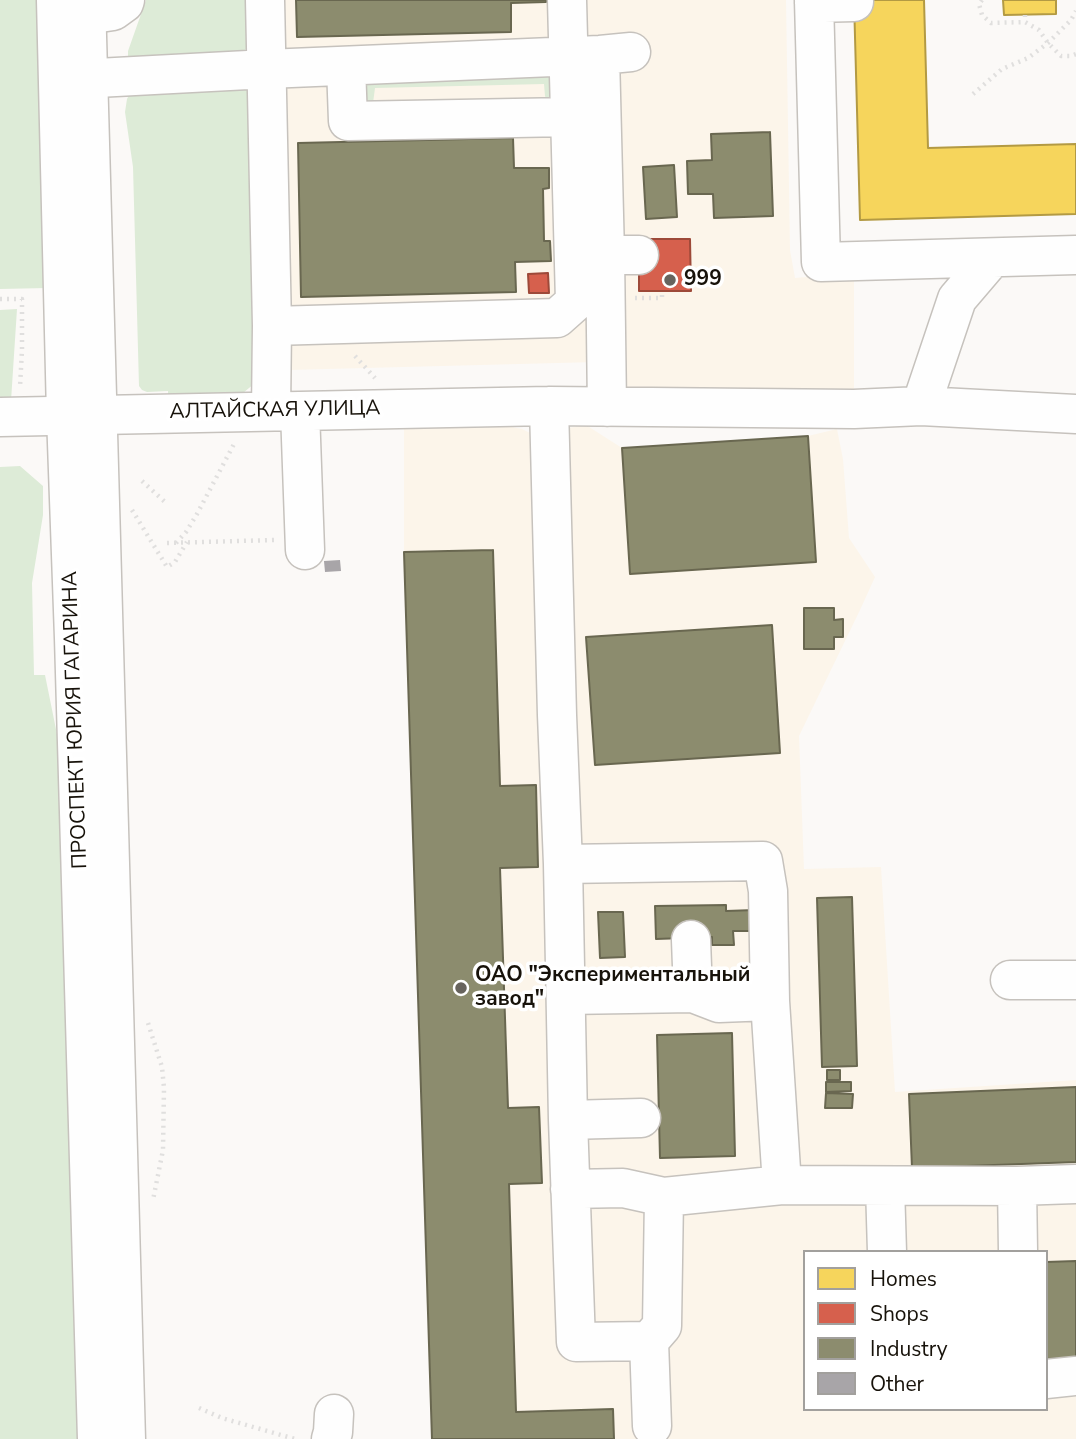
<!DOCTYPE html>
<html>
<head>
<meta charset="utf-8">
<style>
	body { margin:0 }
	#map { position:relative; width:1076px; height:1439px; overflow:hidden; background:#fbf9f7; font-family:"Nunito Sans",sans-serif }
	canvas { display:block }
	.legend { position:absolute; left:803px; top:1250px; width:245px; height:161px; box-sizing:border-box; background:#fff; border:2px solid #a2a09d; margin:0; padding:9px 12px; list-style:none; font-size:21px; color:#17120a }
	.legend li { display:flex; align-items:center; gap:14px; height:35px }
	.legend b { width:35px; border:2px solid #a2a09d }
</style>
</head>
<body>
<div id="map">
<canvas width="1076" height="1439"></canvas>
<ul class="legend">
<li><b style="height:19px;background:#f6d55c"></b>Homes</li>
<li><b style="height:19px;background:#d6604d"></b>Shops</li>
<li><b style="height:19px;background:#8c8c6e"></b>Industry</li>
<li><b style="height:19px;background:#a8a5a8"></b>Other</li>
</ul>
</div>
<script>
const ctx = document.querySelector('canvas').getContext('2d');
ctx.lineJoin = 'round';
function paint(path, color) { ctx.fillStyle = color; ctx.fill(path, 'evenodd'); }
const shape = rows => new Path2D(rows.map(r => 'M' + r).join(''));
function strokePath(path, color, width, dash) { ctx.strokeStyle = color; ctx.lineWidth = width; ctx.lineCap = dash ? 'butt' : 'round'; ctx.setLineDash(dash || []); ctx.stroke(path); }
function label(font, color, halo, rows, align = 'center') {
  ctx.font = font + ' "Nunito Sans",sans-serif'; ctx.lineWidth = 7; ctx.setLineDash([]); ctx.textBaseline = 'middle'; ctx.strokeStyle = halo; ctx.fillStyle = color; for (const [text, x, y, turn = 0] of rows) {
    ctx.save(); ctx.translate(x, y); ctx.rotate((+turn || 0) * Math.PI / 180); ctx.textAlign = isNaN(turn) ? turn : align; if (halo) ctx.strokeText(text, 0, 0); ctx.fillText(text, 0, 0); ctx.restore();
  }
}
paint(shape([
	[278,0,786,0,790,250,795,278,854,273,854,396,642,405,596,362,288,370],
	[502,425,522,429,532,434,586,425,622,448,808,436,837,429,843,459,849,538,875,577,860,610,799,736,804,869,881,867,895,1092,1076,1080,1076,1439,432,1439,404,552,404,426],
	[805,1252,1046,1252,1046,1409,805,1409]
]), '#fcf5ea');
paint(shape([
	[0,0,39,0,47,288,0,289],
	[146,0,250,0,249,45,243,53,130,60,128,56,128,51],
	[546,76,550,77,556,93,547,101,545,96,544,84,375,88,373,103,364,101,366,81],
	[244,88,250,94,255,383,243,393,168,402,168,391,147,392,142,390,139,386,133,167,125,112,127,99,130,93],
	[17,309,11,401,0,401,0,310],
	[20,466,43,486,43,515,32,583,34,675,45,675,61,754,80,1439,0,1439,0,467]
]), '#ddebd7');
const homes = shape([
	[854,0,924,0,928,148,1076,144,1076,214,860,220,854,0],
	[1003,0,1056,0,1056,14,1004,15,1003,0]
]);
paint(homes, '#f6d55c');
strokePath(homes, '#b39a43', 2);
const shops = shape([
	[639,239,690,239,691,291,639,291,639,239],
	[548,273,549,293,529,293,528,274,548,273]
]);
paint(shops, '#d6604d');
strokePath(shops, '#9d4939', 2);
const industry = shape([
	[296,0,546,0,546,2,511,3,511,32,297,37,296,0],
	[770,132,773,216,714,218,713,194,688,194,687,161,712,160,711,134,770,132],
	[513,138,514,168,549,168,549,188,543,189,544,241,550,241,551,261,515,262,516,292,301,297,298,143,513,138],
	[674,165,677,217,646,219,643,167,674,165],
	[808,436,816,562,630,574,622,448,808,436],
	[493,550,500,786,536,785,538,867,500,868,508,1108,539,1107,542,1183,509,1184,516,1412,613,1409,614,1439,432,1439,404,552,493,550],
	[804,608,834,608,834,620,843,619,843,637,834,637,834,649,804,649,804,608],
	[772,625,780,753,595,765,586,637,772,625],
	[852,897,857,1066,822,1067,817,898,852,897],
	[726,905,726,911,755,910,756,931,733,931,734,945,712,945,712,937,656,939,655,906,726,905],
	[598,912,623,912,625,957,600,958,598,912],
	[732,1033,735,1156,660,1158,657,1035,732,1033],
	[827,1070,840,1070,840,1080,827,1080,827,1070],
	[826,1082,851,1082,851,1091,826,1092,826,1082],
	[1076,1087,1076,1162,912,1168,909,1094,1076,1087],
	[826,1093,853,1094,852,1108,825,1108,826,1093],
	[1076,1261,1076,1358,1046,1359,1046,1262,1076,1261]
]);
paint(industry, '#8c8c6e');
strokePath(industry, '#696750', 2);
paint(shape([
	[340,560,341,571,325,572,324,561]
]), '#a8a5a8');
const minor = shape([
	[265,0,272,326,271,411],
	[814,0,821,262,1076,255],
	[814,3,854,2],
	[57,16,86,15,113,11,124,3,125,0],
	[600,55,605,255,607,407],
	[346,66,348,121,570,117],
	[59,80,267,69,600,55,631,52],
	[605,255,639,255],
	[272,326,557,318,575,302,567,0],
	[549,406,557,715,563,864,568,1120,576,1342,649,1341,652,1426],
	[921,406,957,299,992,258],
	[300,411,305,550],
	[0,417,549,406,854,409,921,406,1076,414],
	[563,864,763,861,768,891,770,1001,782,1185],
	[691,940,693,993],
	[1010,980,1076,980],
	[566,995,693,993,719,1003,770,1001],
	[568,1120,641,1118],
	[885,1186,887,1252],
	[1017,1186,1018,1251],
	[570,1189,623,1188,664,1197,662,1326,649,1341],
	[664,1197,782,1185,1017,1186,1076,1184],
	[1046,1379,1076,1376],
	[331,1439,333,1432,334,1414]
]);
const major = shape([
	[56,0,66,415,74,638,97,1439],
	[86,0,126,1439]
]);
strokePath(minor, '#c6c2bd', 41);
strokePath(major, '#c6c2bd', 41);
strokePath(shape([
	[982,0,979,4,982,15,991,23,1025,22,1039,30,1048,43,1061,56,1071,56,1076,54],
	[1025,15,1025,22],
	[973,94,1002,69,1028,58,1048,43,1071,20,1076,11],
	[635,298,662,298,662,291],
	[0,299,22,299,22,350,20,387],
	[355,356,375,378],
	[142,481,165,502],
	[132,510,167,567,175,562,187,542],
	[167,543,274,540],
	[176,543,186,532,197,514,234,444],
	[148,1023,162,1067,164,1088,163,1150,153,1200],
	[199,1408,222,1418,295,1439]
]), '#e0dfde', 4.5, [2, 5]);
strokePath(minor, '#fefefe', 38);
strokePath(major, '#fefefe', 38);
for (const [x, y, r, color] of [
	[670,280,7,"#67635d"],
	[461,988,7,"#67635d"]
]) { const dot = new Path2D(); dot.arc(x, y, r, 0, 2 * Math.PI); ctx.fillStyle = color; ctx.fill(dot); strokePath(dot, '#fff', 2.5); }
label('bold 21px', '#17120a', '#fff', [
	["999",684,280],
	["ОАО \"Экспериментальный",475,976],
	["завод\"",475,1000]
], 'left');
label('21px', '#17120a', '#fff', [
	["АЛТАЙСКАЯ УЛИЦА",275,411,-1],
	["ПРОСПЕКТ ЮРИЯ ГАГАРИНА",76,720,-92]
]);
</script>
</body>
</html>
